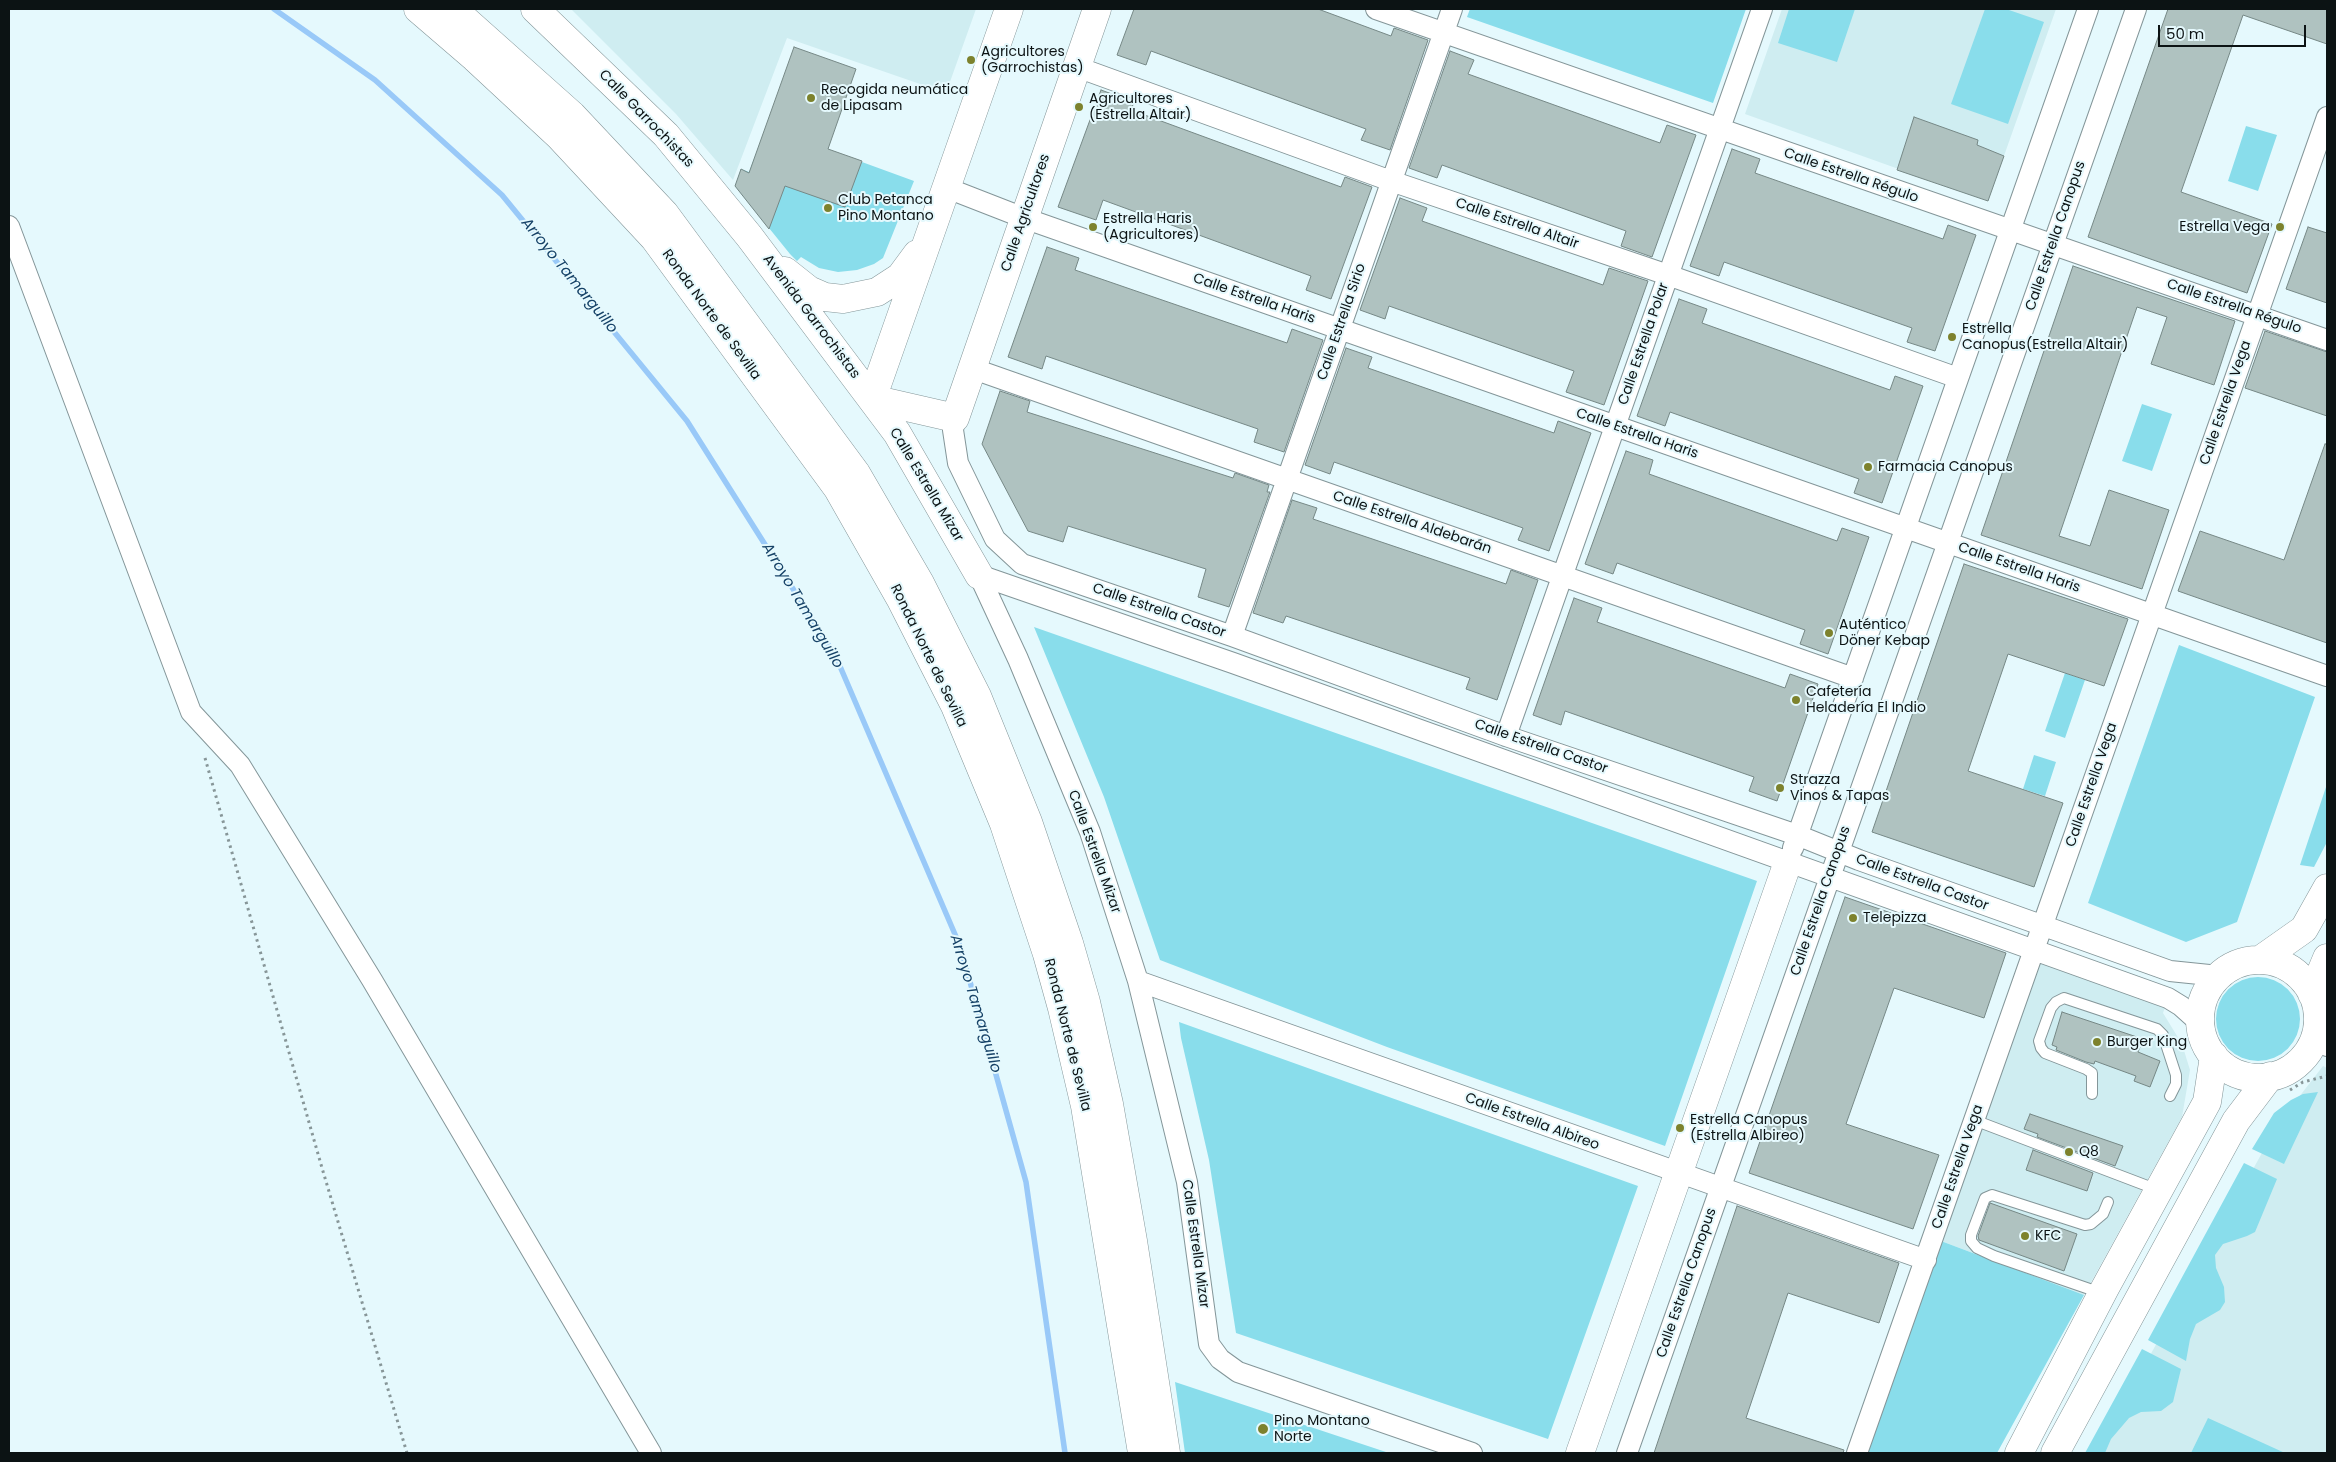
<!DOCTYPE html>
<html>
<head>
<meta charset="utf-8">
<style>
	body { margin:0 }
	#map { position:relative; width:2336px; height:1462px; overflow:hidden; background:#e5f9fd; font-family:Poppins,sans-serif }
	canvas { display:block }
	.frame { position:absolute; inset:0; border:10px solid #0c1314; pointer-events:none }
	.scale { position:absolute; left:2158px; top:25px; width:148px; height:22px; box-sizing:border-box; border:2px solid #0c1314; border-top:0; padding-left:6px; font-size:15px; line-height:18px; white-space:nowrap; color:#0c1314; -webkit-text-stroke:4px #e5f9fd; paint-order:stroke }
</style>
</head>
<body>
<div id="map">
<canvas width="2336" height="1462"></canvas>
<div class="frame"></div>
<div class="scale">50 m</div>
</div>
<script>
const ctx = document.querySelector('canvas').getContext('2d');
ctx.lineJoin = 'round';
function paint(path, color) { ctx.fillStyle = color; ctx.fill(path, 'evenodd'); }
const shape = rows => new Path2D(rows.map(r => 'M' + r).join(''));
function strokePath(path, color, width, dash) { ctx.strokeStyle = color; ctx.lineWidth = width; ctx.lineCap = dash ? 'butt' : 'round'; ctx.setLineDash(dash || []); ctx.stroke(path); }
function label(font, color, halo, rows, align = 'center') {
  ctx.font = font + ' Poppins,sans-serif'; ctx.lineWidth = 4; ctx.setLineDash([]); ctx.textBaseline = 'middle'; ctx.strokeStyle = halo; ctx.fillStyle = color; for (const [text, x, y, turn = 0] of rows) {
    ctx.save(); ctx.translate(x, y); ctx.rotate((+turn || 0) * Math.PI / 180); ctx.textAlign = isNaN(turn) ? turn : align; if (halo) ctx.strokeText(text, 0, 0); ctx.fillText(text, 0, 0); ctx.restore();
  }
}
paint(shape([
	[571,9,976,9,946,93,787,38,733,180,676,114],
	[1782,9,2056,9,1988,201,1745,114],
	[2033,951,2168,998,2163,1013,2182,1044,2190,1070,2182,1117,2084,1295,1933,1238],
	[2323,1066,2327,1068,2327,1453,2096,1453,2278,1124]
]), '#cfedf1');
paint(shape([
	[1470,9,1746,9,1713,103,1467,17],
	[1789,9,1855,9,1837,62,1778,43],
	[1985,9,2006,9,2044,22,2008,124,1951,104],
	[2246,126,2277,135,2258,191,2228,181],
	[766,127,914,181,883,258,874,264,857,270,838,272,819,268,801,257,797,261,790,254,735,186,741,169,749,172],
	[2142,404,2172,414,2152,471,2122,461],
	[1034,627,1757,881,1665,1146,1387,1047,1160,960,1104,797],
	[2179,645,2315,697,2237,922,2186,942,2088,903],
	[2065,673,2085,680,2065,738,2045,731],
	[2034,755,2056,762,2045,796,2023,789],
	[2327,784,2327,842,2314,867,2300,865],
	'2216 1019a42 42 0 1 1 84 0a42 42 0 1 1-84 0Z',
	[1179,1022,1638,1186,1548,1439,1236,1333,1209,1160,1181,1038],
	[2318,1092,2284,1164,2252,1149,2274,1113,2291,1100,2303,1094],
	[2244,1163,2277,1179,2255,1232,2247,1236,2223,1244,2215,1255,2216,1268,2224,1287,2225,1302,2220,1310,2196,1324,2190,1339,2186,1361,2148,1340],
	[1933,1238,2084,1295,1997,1453,1857,1453],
	[2142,1349,2181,1369,2173,1402,2161,1411,2141,1412,2129,1418,2111,1439,2105,1453,2085,1453],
	[1175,1382,1389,1453,1185,1453],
	[2208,1418,2285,1453,2191,1453]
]), '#89ddeb');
strokePath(shape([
	[274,9,375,80,502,195,687,421,836,657,960,946,1026,1182,1065,1453]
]), '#99c9f8', 5.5);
const building = shape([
	[1134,9,1318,9,1391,36,1394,28,1428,40,1427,43,1390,150,1361,140,1366,129,1151,51,1146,65,1117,55,1134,9],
	[2168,9,2327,9,2327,44,2243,15,2181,192,2272,224,2247,293,2088,237,2168,9],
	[794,47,856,69,828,149,862,161,845,207,785,186,769,229,735,186,741,169,749,173,794,47],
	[1450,51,1474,60,1468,74,1660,143,1667,125,1696,135,1652,257,1621,246,1626,231,1442,165,1437,178,1409,168,1450,51],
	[1101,90,1134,102,1131,110,1341,187,1345,177,1372,187,1331,299,1306,290,1311,276,1103,200,1096,220,1058,207,1101,90],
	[1914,117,1978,140,1977,145,2004,156,1988,201,1897,170,1914,117],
	[1732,149,1760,159,1755,173,1943,239,1948,225,1976,235,1935,351,1907,342,1912,328,1724,262,1719,276,1690,266,1732,149],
	[1400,198,1427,208,1422,221,1603,285,1609,268,1648,281,1604,405,1566,392,1574,371,1389,306,1385,319,1360,310,1400,198],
	[2308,227,2327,233,2327,303,2286,289,2308,227],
	[1047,247,1079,258,1075,270,1287,343,1292,329,1323,340,1284,452,1254,442,1258,429,1046,356,1042,369,1008,357,1047,247],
	[2073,266,2235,321,2214,385,2151,364,2167,317,2137,307,2059,536,2090,546,2109,490,2169,510,2142,589,1981,535,2073,266],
	[1679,299,1707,309,1702,323,1890,390,1895,376,1923,386,1882,503,1854,493,1859,479,1670,412,1665,426,1637,416,1679,299],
	[2265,331,2327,352,2327,416,2245,388,2265,331],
	[1346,348,1372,357,1368,368,1554,433,1558,421,1591,433,1549,551,1518,540,1523,528,1334,462,1330,474,1305,465,1346,348],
	[1000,391,1030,401,1027,412,1233,478,1235,473,1269,485,1267,492,1270,492,1229,607,1198,597,1206,569,1068,526,1063,542,1028,531,982,444,1000,391],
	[2325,444,2327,444,2327,643,2178,591,2200,531,2284,560,2325,444],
	[1626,451,1653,460,1649,474,1837,541,1842,528,1869,537,1828,654,1800,644,1805,630,1617,563,1613,574,1585,564,1626,451],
	[1292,500,1317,508,1313,519,1506,584,1511,570,1538,580,1497,700,1466,689,1470,678,1286,616,1283,623,1253,613,1292,500],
	[1964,564,2128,619,2104,686,2008,654,1968,771,2063,803,2034,887,1872,832,1964,564],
	[1574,598,1602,608,1597,622,1785,688,1790,674,1818,684,1777,801,1749,791,1754,777,1565,711,1561,725,1533,715,1574,598],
	[1845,897,2006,953,1984,1018,1894,988,1846,1124,1939,1155,1913,1229,1749,1173,1845,897],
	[2062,1012,2143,1039,2138,1052,2160,1061,2150,1087,2134,1081,2136,1076,2095,1061,2094,1064,2086,1062,2056,1050,2057,1047,2052,1045,2062,1012],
	[2030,1114,2123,1146,2115,1166,2037,1137,2038,1134,2024,1129,2030,1114],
	[2033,1150,2093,1173,2087,1191,2026,1170,2033,1150],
	[1990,1203,2077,1234,2064,1271,1979,1240,1978,1236,1990,1203],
	[1737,1206,1899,1263,1879,1323,1788,1293,1746,1418,1844,1450,1843,1453,1654,1453,1737,1206]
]);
paint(building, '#afc2c0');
strokePath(building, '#768886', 1);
const lane = shape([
	[2092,1094,2092,1073,2086,1069,2045,1053,2041,1048,2039,1041,2051,1008,2056,1002,2064,998,2157,1029,2163,1035,2176,1075,2176,1084,2170,1096],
	[1974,1120,2158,1190],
	[2101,1293,1994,1256,1977,1248,1971,1241,1971,1235,1985,1198,1992,1195,2085,1225,2091,1224,2103,1214,2108,1202]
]);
const street = shape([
	[1376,9,2327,340],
	[1077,67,1391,181,1668,275,1958,378],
	[947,188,1024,218,2327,676],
	[9,226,191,712,240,765,372,980,651,1453],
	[971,368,1853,678],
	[955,418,953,430,958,463,995,539,1022,564,1232,636,1506,736,1797,835,1859,860,2170,971,2219,976],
	[979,575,1233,663,2168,998,2181,1006,2200,1023],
	[979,575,1018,659,1090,832,1138,981,1187,1182,1209,1344,1220,1359,1238,1372,1472,1453],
	[1232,636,1452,9],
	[1506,736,1762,9],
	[1793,848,2088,9],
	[1138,981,1926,1260],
	[2314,1040,2327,1046],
	[1627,1453,2136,9],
	[1857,1453,2327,117]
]);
const secondary = shape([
	[535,9,666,135,749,236,897,433,979,575],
	[785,271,809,290,825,297,843,299,877,292,900,277,917,254],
	[872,399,955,418,1097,9],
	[872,399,1009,9],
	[2260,960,2304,929,2327,888],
	'2200 1019a59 59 0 1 1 118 0a59 59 0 1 1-118 0Z',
	[2312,994,2327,958],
	[1580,1453,1788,862],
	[2019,1453,2105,1288,2207,1102,2214,1056],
	[2055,1453,2236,1121,2270,1076]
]);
const highway = shape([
	[418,9,475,58,559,136,654,238,838,489,900,598,955,706,1004,824,1047,954,1062,1008,1085,1106,1142,1453],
	[453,9,572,115,665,214,856,473,920,583,977,696,1028,822,1069,943,1086,1002,1109,1104,1133,1241,1166,1453]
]);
strokePath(lane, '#849699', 12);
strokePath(street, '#849699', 22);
strokePath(secondary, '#849699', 29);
strokePath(highway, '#849699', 29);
strokePath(shape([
	[205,758,322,1168,407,1453],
	[2290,1090,2303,1082,2327,1076]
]), '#879698', 3, [2.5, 4]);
strokePath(lane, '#fff', 10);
strokePath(street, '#fff', 20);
strokePath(secondary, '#fff', 28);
strokePath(highway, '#fff', 28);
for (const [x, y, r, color] of [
	[971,60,5,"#7d822d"],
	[811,98,5,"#7d822d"],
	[1079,107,5,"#7d822d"],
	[828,208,5,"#7d822d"],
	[1093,227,5,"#7d822d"],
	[2280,227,5,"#7d822d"],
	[1952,337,5,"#7d822d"],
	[1868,467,5,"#7d822d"],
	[1829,633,5,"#7d822d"],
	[1796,700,5,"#7d822d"],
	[1780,788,5,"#7d822d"],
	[1853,918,5,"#7d822d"],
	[2097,1042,5,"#7d822d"],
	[1680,1128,5,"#7d822d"],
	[2069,1152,5,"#7d822d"],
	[2025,1236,5,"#7d822d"],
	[1263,1429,6,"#7d822d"]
]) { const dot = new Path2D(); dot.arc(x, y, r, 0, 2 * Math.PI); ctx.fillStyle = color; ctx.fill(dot); strokePath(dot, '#e5f9fd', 2); }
label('14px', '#0c1314', '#e5f9fd', [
	["Agricultores",981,52],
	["(Garrochistas)",981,68],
	["Recogida neumática",821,90],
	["de Lipasam",821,106],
	["Agricultores",1089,99],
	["(Estrella Altair)",1089,115],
	["Club Petanca",838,200],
	["Pino Montano",838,216],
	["Estrella Haris",1103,219],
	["(Agricultores)",1103,235],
	["Estrella Vega",2270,227,"right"],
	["Estrella",1962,329],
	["Canopus(Estrella Altair)",1962,345],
	["Farmacia Canopus",1878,467],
	["Auténtico",1839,625],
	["Döner Kebap",1839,641],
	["Cafetería",1806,692],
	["Heladería El Indio",1806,708],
	["Strazza",1790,780],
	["Vinos & Tapas",1790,796],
	["Telepizza",1863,918],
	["Burger King",2107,1042],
	["Estrella Canopus",1690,1120],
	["(Estrella Albireo)",1690,1136],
	["Q8",2079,1152],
	["KFC",2035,1236],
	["Pino Montano",1274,1421],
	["Norte",1274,1437]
], 'left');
label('14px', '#0c1314', '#e5f9fd', [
	["Calle Garrochistas",646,119,46],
	["Calle Estrella Régulo",1851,176,19],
	["Calle Agricultores",1026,213,-71],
	["Calle Estrella Altair",1517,224,19],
	["Calle Estrella Canopus",2056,236,-71],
	["Calle Estrella Haris",1254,299,19],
	["Calle Estrella Régulo",2234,307,19],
	["Ronda Norte de Sevilla",711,315,54],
	["Avenida Garrochistas",811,317,53],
	["Calle Estrella Sirio",1342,322,-71],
	["Calle Estrella Polar",1644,344,-71],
	["Calle Estrella Vega",2226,403,-71],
	["Calle Estrella Haris",1637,434,19],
	["Calle Estrella Mizar",926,485,59],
	["Calle Estrella Aldebarán",1412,523,19],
	["Calle Estrella Haris",2019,568,19],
	["Calle Estrella Castor",1159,611,19],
	["Ronda Norte de Sevilla",928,656,64],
	["Calle Estrella Castor",1541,747,19],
	["Calle Estrella Vega",2092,785,-71],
	["Calle Estrella Mizar",1094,852,70],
	["Calle Estrella Castor",1922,883,20],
	["Calle Estrella Canopus",1821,901,-71],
	["Ronda Norte de Sevilla",1067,1035,76],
	["Calle Estrella Albireo",1532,1122,20],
	["Calle Estrella Vega",1958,1167,-71],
	["Calle Estrella Mizar",1195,1244,82],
	["Calle Estrella Canopus",1687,1283,-71]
]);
label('italic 15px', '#164267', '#e5f9fd', [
	["Arroyo Tamarguillo",569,276,51],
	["Arroyo Tamarguillo",802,606,59],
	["Arroyo Tamarguillo",975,1004,73]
]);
</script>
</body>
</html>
